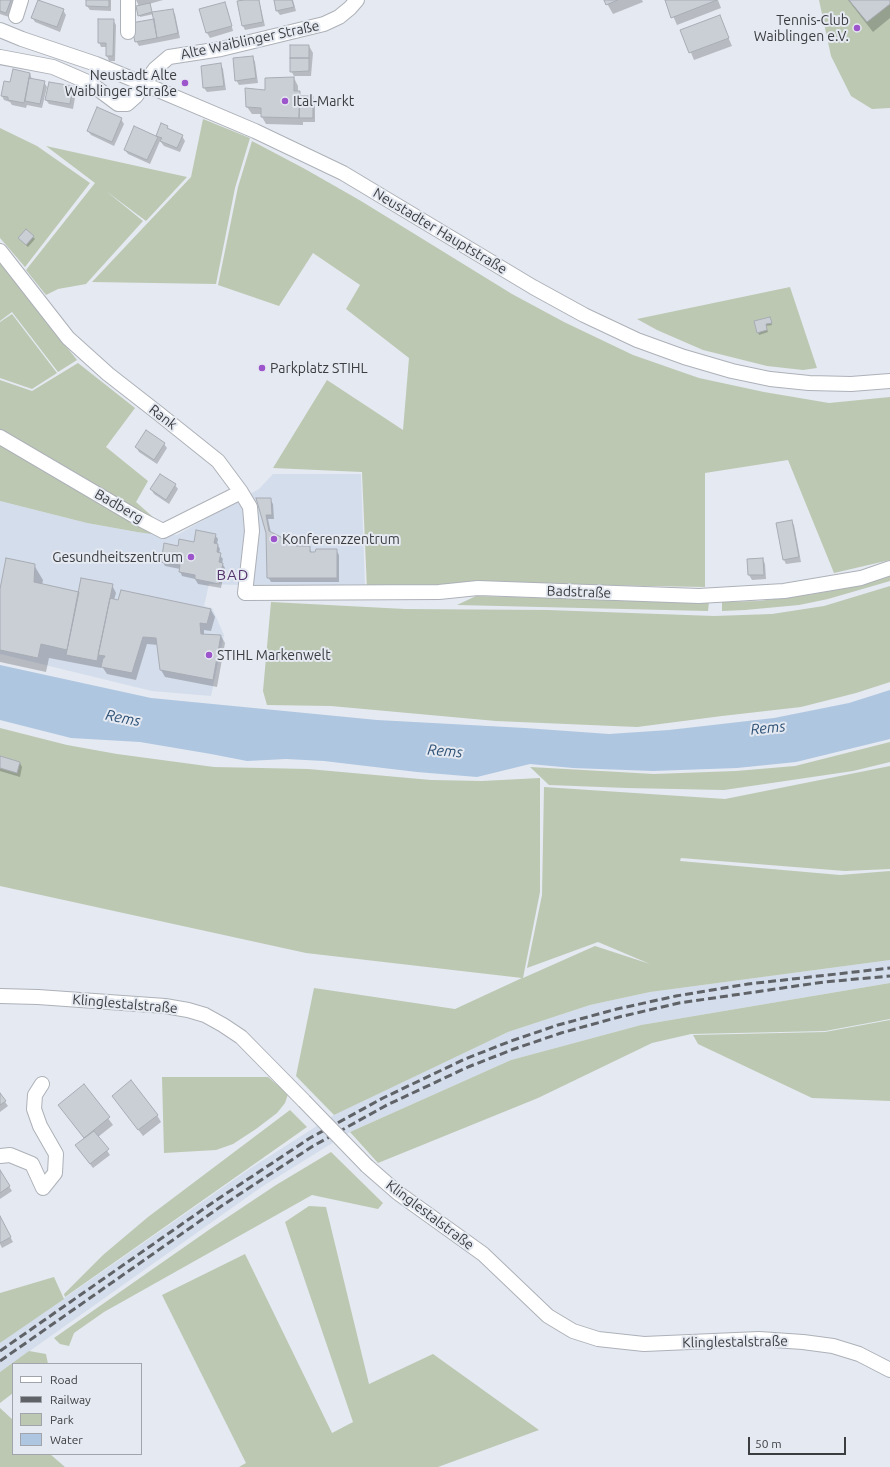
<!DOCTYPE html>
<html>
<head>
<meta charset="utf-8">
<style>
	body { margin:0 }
	#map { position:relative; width:890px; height:1467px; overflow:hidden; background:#e5e9f1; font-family:Ubuntu,sans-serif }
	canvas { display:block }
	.legend { position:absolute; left:12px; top:1363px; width:130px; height:92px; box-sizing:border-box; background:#e5e9f1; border:1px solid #a1a4aa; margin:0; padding:5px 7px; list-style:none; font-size:12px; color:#3b3d40 }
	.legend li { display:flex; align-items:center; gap:8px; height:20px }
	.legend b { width:20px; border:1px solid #a1a4aa }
	.scale { position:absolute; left:748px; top:1437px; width:98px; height:18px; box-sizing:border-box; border:2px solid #3b3d40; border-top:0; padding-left:5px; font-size:12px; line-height:14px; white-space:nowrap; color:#3b3d40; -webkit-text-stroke:3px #e5e9f1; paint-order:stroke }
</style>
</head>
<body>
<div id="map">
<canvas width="890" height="1467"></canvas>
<ul class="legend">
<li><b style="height:5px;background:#fff"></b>Road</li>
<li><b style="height:5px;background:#5f6266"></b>Railway</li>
<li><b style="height:11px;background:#bcc8b2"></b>Park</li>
<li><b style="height:11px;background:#aec6e0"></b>Water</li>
</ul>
<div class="scale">50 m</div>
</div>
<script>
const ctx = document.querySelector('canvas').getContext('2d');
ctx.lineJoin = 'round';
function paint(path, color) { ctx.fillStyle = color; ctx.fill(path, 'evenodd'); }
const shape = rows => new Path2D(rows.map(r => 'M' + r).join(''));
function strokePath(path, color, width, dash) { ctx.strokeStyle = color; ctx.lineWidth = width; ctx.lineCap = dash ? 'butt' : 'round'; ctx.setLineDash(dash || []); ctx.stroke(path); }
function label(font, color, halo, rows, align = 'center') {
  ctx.font = font + ' Ubuntu,sans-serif'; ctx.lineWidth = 4; ctx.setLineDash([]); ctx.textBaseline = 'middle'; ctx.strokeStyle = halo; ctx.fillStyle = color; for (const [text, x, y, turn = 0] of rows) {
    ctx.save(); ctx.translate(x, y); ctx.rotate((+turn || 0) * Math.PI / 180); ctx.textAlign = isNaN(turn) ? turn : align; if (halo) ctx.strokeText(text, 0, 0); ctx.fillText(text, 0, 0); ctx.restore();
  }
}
paint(shape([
	[273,474,361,474,365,589,209,584,204,606,212,608,224,635,211,696,152,691,0,654,0,501,87,523,137,532,177,535,259,489],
	[890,960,890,983,641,1025,511,1060,350,1132,260,1188,0,1372,0,1343,248,1170,334,1115,432,1068,508,1032,590,1005,650,992]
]), '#d4ddeb');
paint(shape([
	[819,0,890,0,890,108,872,109,851,96,831,56],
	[203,119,250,138,235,188,216,284,92,282,191,177],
	[0,128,37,146,90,183,25,267,0,238],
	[252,141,305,169,361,201,512,294,564,322,633,355,699,378,764,392,829,403,890,397,890,560,834,573,788,460,705,473,705,587,476,583,367,590,362,472,273,468,327,380,403,430,409,358,346,309,360,285,313,253,279,306,218,285,238,187],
	[46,146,187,177,146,221,106,191,143,221,86,284,58,289,46,295,26,270,95,183],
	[0,259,24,294,77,360,58,372,12,312,0,321],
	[790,287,817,368,803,370,767,366,703,350,657,330,637,319],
	[12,314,57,373,32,389,0,378,0,322],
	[78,363,135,408,106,447,148,481,136,502,163,526,159,535,137,532,87,523,0,501,0,380,32,391],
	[890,574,890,581,828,599,799,605,745,610,722,611,722,602,759,601,813,594,846,588],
	[890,586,890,682,856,693,801,707,722,716,637,727,496,721,331,706,267,705,263,691,271,602,405,609,548,610,714,616,772,614,824,606],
	[476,596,709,602,708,611,457,605],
	[0,728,67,745,117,754,214,767,308,769,431,780,482,781,540,778,540,892,523,978,595,946,650,964,598,942,527,968,542,895,544,787,725,799,890,766,890,869,845,871,681,858,680,861,840,875,890,871,890,960,650,992,590,1005,508,1032,334,1115,296,1076,314,988,455,1009,522,978,306,953,0,886],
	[890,742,890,762,853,771,724,790,627,788,549,785,530,767,654,774,736,771,795,766],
	[890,983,890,1019,825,1031,691,1034,652,1043,538,1098,378,1163,350,1132,511,1060,641,1025],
	[890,1020,890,1101,812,1098,698,1044,693,1035,825,1032],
	[162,1077,268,1077,288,1094,285,1103,277,1113,256,1129,233,1144,216,1150,164,1153],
	[290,1110,307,1127,65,1297,64,1294,103,1255,148,1217],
	[331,1152,383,1203,378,1209,312,1195,104,1312,74,1333,69,1346,60,1344,54,1338,213,1227,276,1185],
	[309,1206,326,1207,369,1384,433,1354,539,1430,438,1467,239,1467,246,1463,162,1295,245,1254,332,1433,353,1422,285,1222],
	[54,1277,64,1299,0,1343,0,1293],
	[29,1351,46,1354,48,1364,13,1364,13,1393,0,1403,0,1372],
	[0,1408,13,1420,13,1454,50,1454,65,1467,0,1467]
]), '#bcc8b2');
paint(shape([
	[0,665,151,698,377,720,525,728,609,734,669,730,774,718,849,703,890,690,890,739,796,762,737,768,653,771,573,768,530,764,477,777,417,772,324,761,286,759,247,761,211,754,140,742,71,738,0,720]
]), '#aec6e0');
paint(shape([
	[0,0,15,0,9,17,0,14],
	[87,0,111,0,111,11,90,10,87,6],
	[136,0,163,0,149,4,152,13,172,10,175,14,180,38,139,46,136,41,155,20,154,14,140,17,139,6],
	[249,0,259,0,265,26,245,30,243,26],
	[275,0,293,0,296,11,280,15,277,11],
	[605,0,642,0,643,2,613,14],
	[666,0,718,0,721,8,677,25],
	[848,0,890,0,890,18,873,32],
	[224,3,227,8,233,31,210,38,207,33,201,10],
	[63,10,66,15,60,32,35,22,32,17],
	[719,16,732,46,694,60,682,31],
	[113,20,116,25,115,61,109,61,107,56,107,47,101,47,99,42],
	[309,46,313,53,311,76,294,76,291,71],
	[253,57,255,62,258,83,239,85,236,80],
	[221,65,223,69,226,90,207,92,204,88],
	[30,73,32,80,44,82,47,87,42,108,27,105,26,108,12,105,10,102,4,100,2,96,11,83],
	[294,78,298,86,298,92,302,97,312,97,315,102,315,122,303,122,303,125,266,124,262,117,262,114,252,114,247,107,266,92],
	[49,83,73,87,76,92,73,109,49,104,46,100],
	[121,119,124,124,114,146,91,135,88,131],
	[162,124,167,127,169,131,182,136,185,141,180,152,164,146,160,141,150,164,128,154,125,150,156,137],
	[26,230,35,239,28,247,19,238],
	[771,320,772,325,766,326,768,332,759,335,755,322],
	[164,444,167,448,157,464,139,452,136,447],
	[175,485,178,489,169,504,154,494,151,489],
	[257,499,270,499,273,504,274,519,268,519,271,533,281,538,283,542,296,542,298,547,309,547,312,553,336,550,339,555,339,582,271,582,268,577,267,533],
	[791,521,794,525,801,562,786,564,784,560],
	[215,535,218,539,217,544,220,549,219,554,223,559,222,563,225,568,221,588,198,584,195,579,182,576,180,571,180,569,165,566,162,561,179,547,195,543],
	[763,559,765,564,766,579,752,580,749,575,748,560],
	[34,565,43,580,42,585,78,592,112,585,116,593,114,600,119,602,121,591,211,610,215,617,211,631,204,630,204,635,221,636,225,643,217,687,165,677,161,670,158,645,147,644,136,680,107,674,101,665,101,668,49,658,46,672,0,662,0,594],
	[0,757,20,763,22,767,20,777,0,771],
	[84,1085,113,1125,98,1137,110,1155,93,1168,76,1146,85,1139,59,1105],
	[0,1095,8,1106,0,1112],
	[113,1096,157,1115,161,1122,143,1136],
	[0,1172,12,1191,0,1199],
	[0,1218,13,1242,2,1248,0,1244]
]), '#0003');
const building = shape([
	[0,0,11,0,6,13,0,11,0,0],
	[38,0,64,9,57,27,31,18,38,0],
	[86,0,109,0,109,7,86,6,86,0],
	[244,0,259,0,263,22,242,26,237,1,244,0],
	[274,0,292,0,294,7,276,11,274,0],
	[604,0,618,0,606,5,604,0],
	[665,0,717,0,671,18,665,0],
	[849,0,890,0,890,4,867,22,849,0],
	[225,2,232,26,206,33,199,9,225,2],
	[150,3,152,12,138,16,136,6,150,3],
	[173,9,178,33,157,38,152,12,173,9],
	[720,15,729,38,689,53,680,30,720,15],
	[98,19,114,19,113,56,106,56,106,43,98,43,98,19],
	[154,19,157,38,135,42,131,23,154,19],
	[290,45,309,45,309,58,290,58,290,45],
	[253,56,256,78,235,81,233,58,253,56],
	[290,58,309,58,309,71,290,72,290,58],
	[221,63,224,86,203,88,201,66,221,63],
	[13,69,30,73,24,103,8,100,8,97,1,96,4,81,10,82,13,69],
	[294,77,294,91,300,91,299,118,261,117,261,108,246,107,245,88,265,90,265,78,294,77],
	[29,78,45,81,40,104,25,101,29,78],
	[49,82,73,86,70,104,45,100,49,82],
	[300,96,313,96,313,118,299,118,300,96],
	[97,107,122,118,112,142,87,131,97,107],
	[161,123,168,126,167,128,183,135,177,148,160,141,162,138,156,136,161,123],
	[134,126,158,137,147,160,124,150,134,126],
	[26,229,34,236,26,245,18,238,26,229],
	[770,317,772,323,766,324,767,330,757,333,754,321,770,317],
	[146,430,165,443,154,460,135,447,146,430],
	[160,474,176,484,166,500,150,489,160,474],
	[256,498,271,498,272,515,266,515,269,531,281,537,282,541,296,541,296,546,310,546,310,552,315,552,316,549,337,549,337,578,267,578,266,533,256,498],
	[792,520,799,557,783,560,776,523,792,520],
	[196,530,216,534,214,543,218,544,217,552,221,553,219,562,223,563,219,584,195,579,195,575,179,572,180,565,161,562,164,543,178,546,179,539,194,542,196,530],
	[6,558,35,564,34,582,79,592,67,650,41,644,38,658,0,650,0,589,6,558],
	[763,558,764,575,748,575,747,559,763,558],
	[81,578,113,584,97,661,66,655,81,578],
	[121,590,211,609,207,624,200,623,201,634,221,635,213,680,160,670,156,638,143,637,132,673,101,667,103,658,104,658,105,656,98,655,110,598,118,600,121,590],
	[0,756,20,762,17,773,0,768,0,756],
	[131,1080,158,1115,138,1130,112,1096,131,1080],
	[84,1084,110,1117,84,1138,58,1105,84,1084],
	[0,1093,6,1101,0,1105,0,1093],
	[94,1131,109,1149,90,1164,75,1145,94,1131],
	[0,1170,10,1186,0,1193,0,1170],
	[0,1216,11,1237,0,1243,0,1216]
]);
paint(building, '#cacfd6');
strokePath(building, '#a8acb4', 1);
const minor = shape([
	[128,0,128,32],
	[16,16,21,0],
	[0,30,22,39,96,64,144,84,255,131,343,173,533,287,584,315,637,340,684,357,732,371,770,379,809,383,851,384,890,381],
	[0,57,53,67,90,83,118,104,127,104,136,96,155,69,169,57,221,49,324,24,339,17,350,8,357,0],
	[0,251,68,338,108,374,158,413,218,461,241,492,250,507,252,531,245,593,439,592,478,588,699,596,784,591,861,578,890,568],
	[0,437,138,518,163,531,241,492],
	[0,996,38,997,165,1006,188,1010,205,1015,223,1025,241,1037,304,1101],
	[0,1156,10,1155,32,1164,43,1188,55,1173,56,1154,40,1126,34,1109,35,1095,42,1084],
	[367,1166,398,1193,483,1254,548,1316,573,1331,598,1339,644,1344,759,1339,803,1342,833,1346,859,1354,890,1370]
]);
strokePath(minor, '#adb1b8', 16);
strokePath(minor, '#fff', 14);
strokePath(shape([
	[0,1351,215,1201,310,1138,383,1098,465,1059,511,1041,558,1025,617,1009,676,996,748,984,890,968],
	[0,1361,220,1207,313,1146,387,1105,468,1067,514,1049,561,1033,619,1017,679,1003,824,982,890,976]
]), '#5f6266', 3, [8, 4]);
const minorBridge = shape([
	[304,1101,367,1166]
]);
strokePath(minorBridge, '#adb1b8', 16, []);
strokePath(minorBridge, '#fff', 14);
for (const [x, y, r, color] of [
	[857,28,4,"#9c55ca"],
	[185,83,4,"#9c55ca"],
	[285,101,4,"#9c55ca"],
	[262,368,4,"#9c55ca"],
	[274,539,4,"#9c55ca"],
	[191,557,4,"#9c55ca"],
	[209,655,4,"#9c55ca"]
]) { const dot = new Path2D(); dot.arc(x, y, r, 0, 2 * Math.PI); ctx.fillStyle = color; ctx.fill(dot); strokePath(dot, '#e5e9f1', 1.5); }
label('14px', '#3b3d40', '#e5e9f1', [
	["Tennis-Club",849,20,"right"],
	["Waiblingen e.V.",849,36,"right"],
	["Neustadt Alte",177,75,"right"],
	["Waiblinger Straße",177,91,"right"],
	["Ital-Markt",293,101],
	["Parkplatz STIHL",270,368],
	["Konferenzzentrum",282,539],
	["Gesundheitszentrum",183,557,"right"],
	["STIHL Markenwelt",217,655]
], 'left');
label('14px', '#3b3d40', '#e5e9f1', [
	["Alte Waiblinger Straße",250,40,-12],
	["Neustadter Hauptstraße",440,231,31],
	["Rank",163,417,38],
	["Badberg",119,506,30],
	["Badstraße",579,592,2],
	["Klinglestalstraße",125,1004,5],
	["Klinglestalstraße",430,1215,37],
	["Klinglestalstraße",735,1342,-1]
]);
ctx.letterSpacing = '1px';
label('15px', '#54326b', '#e5e9f1', [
	["BAD",233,575]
]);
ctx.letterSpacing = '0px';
label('italic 15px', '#2c5075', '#e5e9f1', [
	["Rems",123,718,11],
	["Rems",768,728,-6],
	["Rems",445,751,5]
]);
</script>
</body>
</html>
